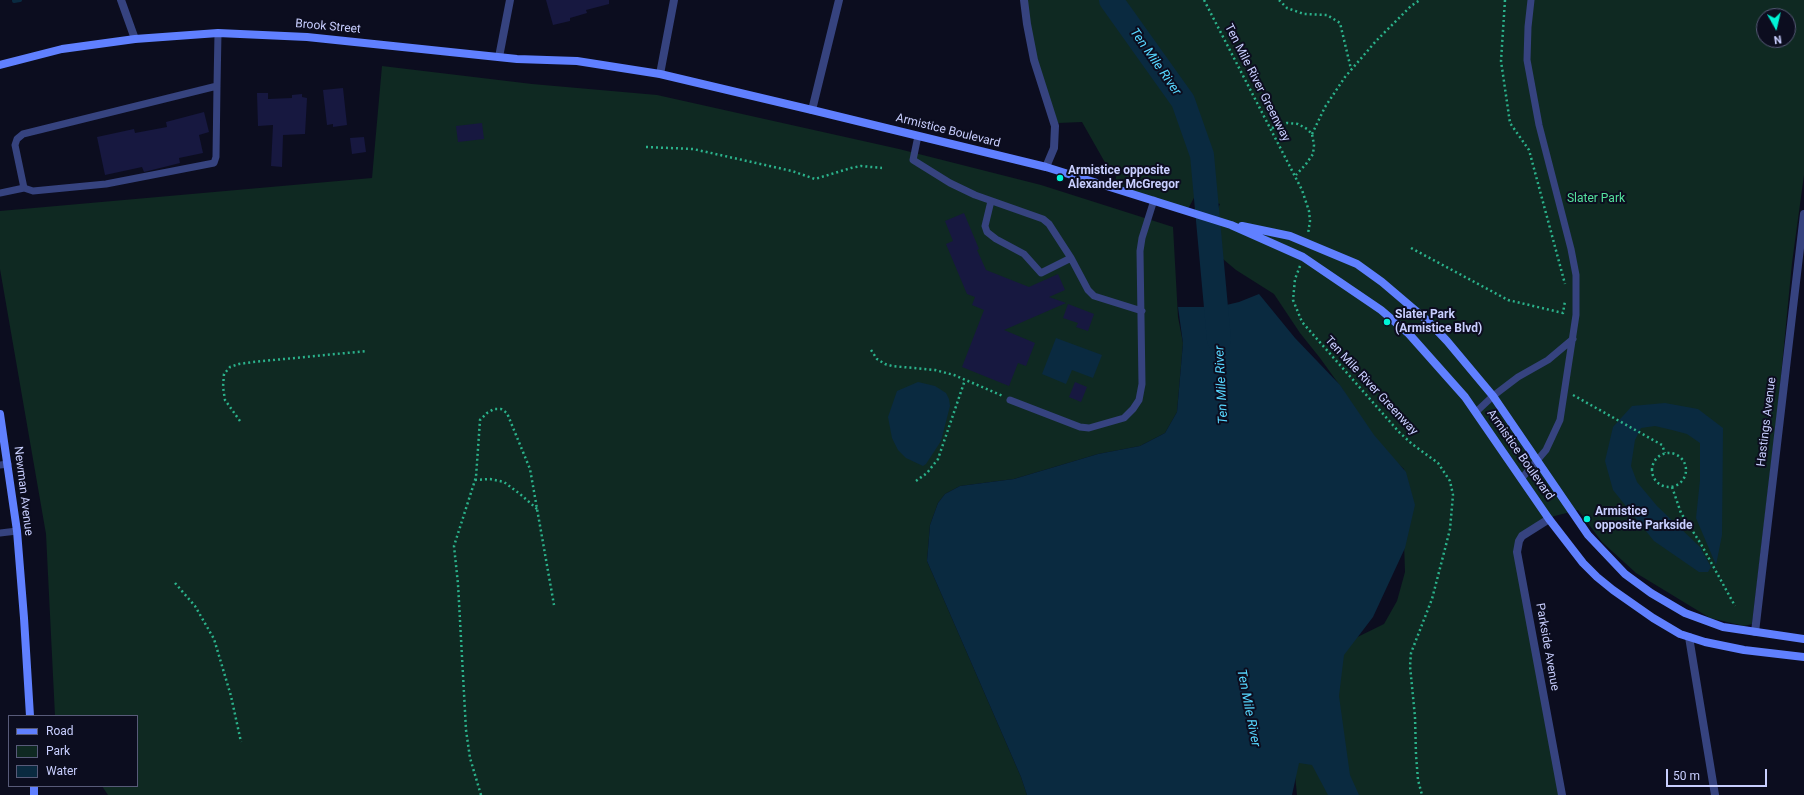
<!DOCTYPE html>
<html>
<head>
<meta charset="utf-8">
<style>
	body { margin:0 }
	#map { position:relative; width:1804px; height:795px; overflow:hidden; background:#0c0d1f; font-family:Roboto,sans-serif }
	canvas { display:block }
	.legend { position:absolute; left:8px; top:715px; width:130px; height:72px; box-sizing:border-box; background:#0c0d1f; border:1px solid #585b79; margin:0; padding:5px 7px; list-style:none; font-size:12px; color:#c9cfff }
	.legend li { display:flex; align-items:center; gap:8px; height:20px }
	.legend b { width:20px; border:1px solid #585b79 }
	.north { position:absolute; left:1756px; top:8px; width:40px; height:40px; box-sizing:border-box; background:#0c0d1f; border:1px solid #585b79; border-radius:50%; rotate:172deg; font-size:11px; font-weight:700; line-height:16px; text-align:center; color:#c9cfff }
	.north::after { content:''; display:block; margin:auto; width:14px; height:18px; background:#00f4d6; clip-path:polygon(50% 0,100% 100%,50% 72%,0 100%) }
	.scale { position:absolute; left:1666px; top:769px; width:101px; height:18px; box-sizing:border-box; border:2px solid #c9cfff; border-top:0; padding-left:5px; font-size:12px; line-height:14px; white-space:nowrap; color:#c9cfff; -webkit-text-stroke:3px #0c0d1f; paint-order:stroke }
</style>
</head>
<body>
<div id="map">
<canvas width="1804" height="795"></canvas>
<ul class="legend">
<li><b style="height:5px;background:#6080ff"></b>Road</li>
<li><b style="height:11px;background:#0f2922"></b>Park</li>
<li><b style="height:11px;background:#0a2a40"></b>Water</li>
</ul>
<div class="north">N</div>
<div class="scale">50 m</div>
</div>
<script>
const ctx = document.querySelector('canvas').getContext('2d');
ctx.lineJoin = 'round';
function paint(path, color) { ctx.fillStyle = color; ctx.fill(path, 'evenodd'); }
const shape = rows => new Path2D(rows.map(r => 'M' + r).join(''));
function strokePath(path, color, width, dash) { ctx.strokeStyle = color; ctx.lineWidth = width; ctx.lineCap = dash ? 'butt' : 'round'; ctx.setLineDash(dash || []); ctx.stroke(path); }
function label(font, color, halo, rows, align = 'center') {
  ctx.font = font + ' Roboto,sans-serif'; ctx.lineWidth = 4; ctx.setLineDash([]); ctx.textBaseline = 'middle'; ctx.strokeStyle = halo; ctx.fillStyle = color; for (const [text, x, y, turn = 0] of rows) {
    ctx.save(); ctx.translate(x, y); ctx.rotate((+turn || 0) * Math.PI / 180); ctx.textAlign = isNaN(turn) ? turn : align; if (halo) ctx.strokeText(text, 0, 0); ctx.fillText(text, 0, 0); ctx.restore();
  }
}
paint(shape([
	[1023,0,1804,0,1804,175,1792,263,1778,407,1752,624,1744,626,1710,618,1636,573,1602,542,1578,510,1547,518,1543,518,1527,533,1519,543,1563,795,1297,795,1294,765,1333,649,1384,624,1397,601,1405,572,1404,543,1412,511,1404,469,1365,434,1343,390,1320,358,1300,333,1274,294,1236,270,1217,254,1209,234,1213,219,1220,204,1195,196,1188,209,1114,185,1118,170,1107,166,1082,122,1058,123,1037,70],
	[1764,16,1788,16,1788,40,1764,40],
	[382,66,532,84,657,95,899,149,1041,185,1173,227,1178,317,1183,343,1177,412,1165,433,1140,446,1098,454,1014,479,960,486,945,494,938,503,930,525,927,561,1021,777,1027,795,108,795,102,786,137,786,137,716,55,716,46,534,0,269,0,211,372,178]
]), '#0f2922');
paint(shape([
	[1259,294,1295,338,1340,385,1374,435,1406,472,1415,505,1405,548,1373,617,1344,655,1339,696,1350,775,1359,795,1328,795,1312,765,1299,763,1292,795,1027,795,1021,777,927,561,930,525,938,503,945,494,960,486,1014,479,1098,454,1140,446,1165,433,1177,412,1183,343,1178,307,1218,307,1239,302],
	[1056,338,1102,355,1093,378,1072,370,1066,384,1042,374],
	[918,382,935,386,946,393,949,399,950,406,941,441,926,464,923,466,906,458,898,450,892,438,888,417,897,391],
	[1665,403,1698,409,1723,428,1722,535,1716,565,1696,518,1700,480,1700,443,1687,434,1672,430,1655,426,1641,428,1635,440,1631,466,1637,482,1657,506,1700,547,1711,567,1708,572,1699,572,1654,541,1613,490,1605,461,1613,427,1632,406]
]), '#0a2a40');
strokePath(shape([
	[14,1,20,0]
]), '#0a2a40', 4);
strokePath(shape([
	[1111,0,1183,101,1202,155,1219,340]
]), '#0a2a40', 24);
paint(shape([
	[546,0,609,0,609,4,586,10,587,13,570,18,570,21,553,25],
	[343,88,347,125,333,127,333,124,327,125,323,90],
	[257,93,268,93,268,99,292,98,292,95,302,94,302,97,307,98,305,134,283,135,282,167,271,166,273,125,258,126],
	[204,112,209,132,199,135,203,153,179,158,180,163,144,172,142,167,105,175,97,137,134,129,135,133,167,127,166,122],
	[482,123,484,139,458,142,456,126],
	[364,137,366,152,352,154,350,138],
	[964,213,979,249,977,250,986,270,1029,287,1058,274,1065,290,1049,297,1066,303,1004,330,1035,343,1026,366,1018,363,1009,386,962,367,984,310,972,305,975,297,967,294,946,244,953,241,945,221],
	[1068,304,1094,314,1088,331,1076,327,1078,323,1063,318],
	[1075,382,1087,387,1081,402,1069,397]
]), '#171840');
strokePath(shape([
	[1204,0,1302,190,1309,211,1310,221,1308,234],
	[1279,0,1287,8,1304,14,1327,15,1340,23,1351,69],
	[1505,0,1501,61,1510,123,1529,150,1565,284],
	[1272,128,1287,123,1298,124,1307,129,1312,134,1314,145,1313,154,1306,164,1296,175],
	[1312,134,1325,107,1345,77,1376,41,1411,6,1420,0],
	[646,147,693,149,792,171,815,179,851,168,861,166,882,168],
	[1411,248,1508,300,1563,313,1565,301],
	[1300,266,1295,279,1293,300,1302,322,1399,432,1412,444,1438,463,1450,481,1453,495,1450,529,1447,541,1432,599,1411,653,1410,666,1415,717,1416,755,1418,780,1422,795],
	[871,350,877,359,885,364,892,366,935,370,954,375,1003,396],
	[1573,395,1662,445,1665,453],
	[240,421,225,400,223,387,224,374,230,367,239,364,253,362,367,351],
	'1652 470a17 17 0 1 1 34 0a17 17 0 1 1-34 0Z',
	[475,480,490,479,504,482,520,494,537,509],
	[916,481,927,473,938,459,965,380],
	[1672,487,1681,513,1701,544,1735,606],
	[175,583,195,606,214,639,231,696,241,742],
	[481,795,470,758,466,730,458,584,454,546,476,477,480,420,487,413,494,409,501,409,507,413,530,469,554,605]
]), '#2bb28b', 2.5, [2, 3]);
strokePath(shape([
	[217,86,23,134,17,139,15,145,24,188,33,191,106,184,214,163,216,157,217,86,218,33],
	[918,136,913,160,950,183,975,195,1043,219,1049,224,1071,258,1088,290,1094,296,1142,311],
	[0,193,24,188],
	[991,201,985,226,987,232,996,239,1024,254,1041,273,1071,258],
	[1010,400,1080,427,1089,428,1124,418,1133,409,1139,400,1142,384,1140,251,1142,238,1154,200],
	[1476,412,1493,396,1518,377,1548,360,1573,339],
	[0,465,8,464],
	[1522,478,1546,450,1560,420,1576,315,1576,275,1571,249,1539,125,1527,60,1528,27,1531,0],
	[0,533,17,531]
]), '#36437f', 7);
strokePath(shape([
	[121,0,135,39],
	[1024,0,1027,24,1034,60,1055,126,1054,148,1046,167],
	[499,57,510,0],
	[660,74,674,0],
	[812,110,839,0],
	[1549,519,1522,536,1519,541,1517,552,1562,795],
	[1755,632,1804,214],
	[1689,637,1715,795]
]), '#36437f', 8);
strokePath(shape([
	[0,65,62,49,135,39,218,33,307,37,517,59,577,61,660,74,812,110,1046,167,1231,225,1303,257,1381,310,1409,334,1465,397,1549,519,1583,563,1597,577,1613,590,1653,618,1680,634,1705,642,1744,650,1804,657],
	[1242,226,1290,236,1357,264,1382,282,1429,322,1447,341,1493,396,1588,535,1625,574,1651,593,1685,613,1723,627,1804,639],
	[0,414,17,531,24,618,30,716],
	[34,786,34,795]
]), '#6080ff', 8);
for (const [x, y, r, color] of [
	[1060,178,4,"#00f4d6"],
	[1387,322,4,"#00f4d6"],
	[1587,519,4,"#00f4d6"]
]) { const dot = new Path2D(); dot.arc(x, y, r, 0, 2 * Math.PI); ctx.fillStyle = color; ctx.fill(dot); strokePath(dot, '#0c0d1f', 1.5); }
label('12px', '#c9cfff', '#0c0d1f', [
	["Brook Street",328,27,5],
	["Ten Mile River Greenway",1257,83,63],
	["Armistice Boulevard",948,131,14],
	["Ten Mile River Greenway",1371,386,47],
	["Hastings Avenue",1767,422,-83],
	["Armistice Boulevard",1520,455,55],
	["Newman Avenue",23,491,83],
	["Parkside Avenue",1547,647,80]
]);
label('bold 12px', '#c9cfff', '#0c0d1f', [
	["Armistice opposite",1068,171],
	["Alexander McGregor",1068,185],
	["Slater Park",1395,315],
	["(Armistice Blvd)",1395,329],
	["Armistice",1595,512],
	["opposite Parkside",1595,526]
], 'left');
label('12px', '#54e19e', '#0c0d1f', [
	["Slater Park",1596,199]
]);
label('italic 13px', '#57d7ff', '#0c0d1f', [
	["Ten Mile River",1155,62,55],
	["Ten Mile River",1222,385,-93],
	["Ten Mile River",1248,708,79]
]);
</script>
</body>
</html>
